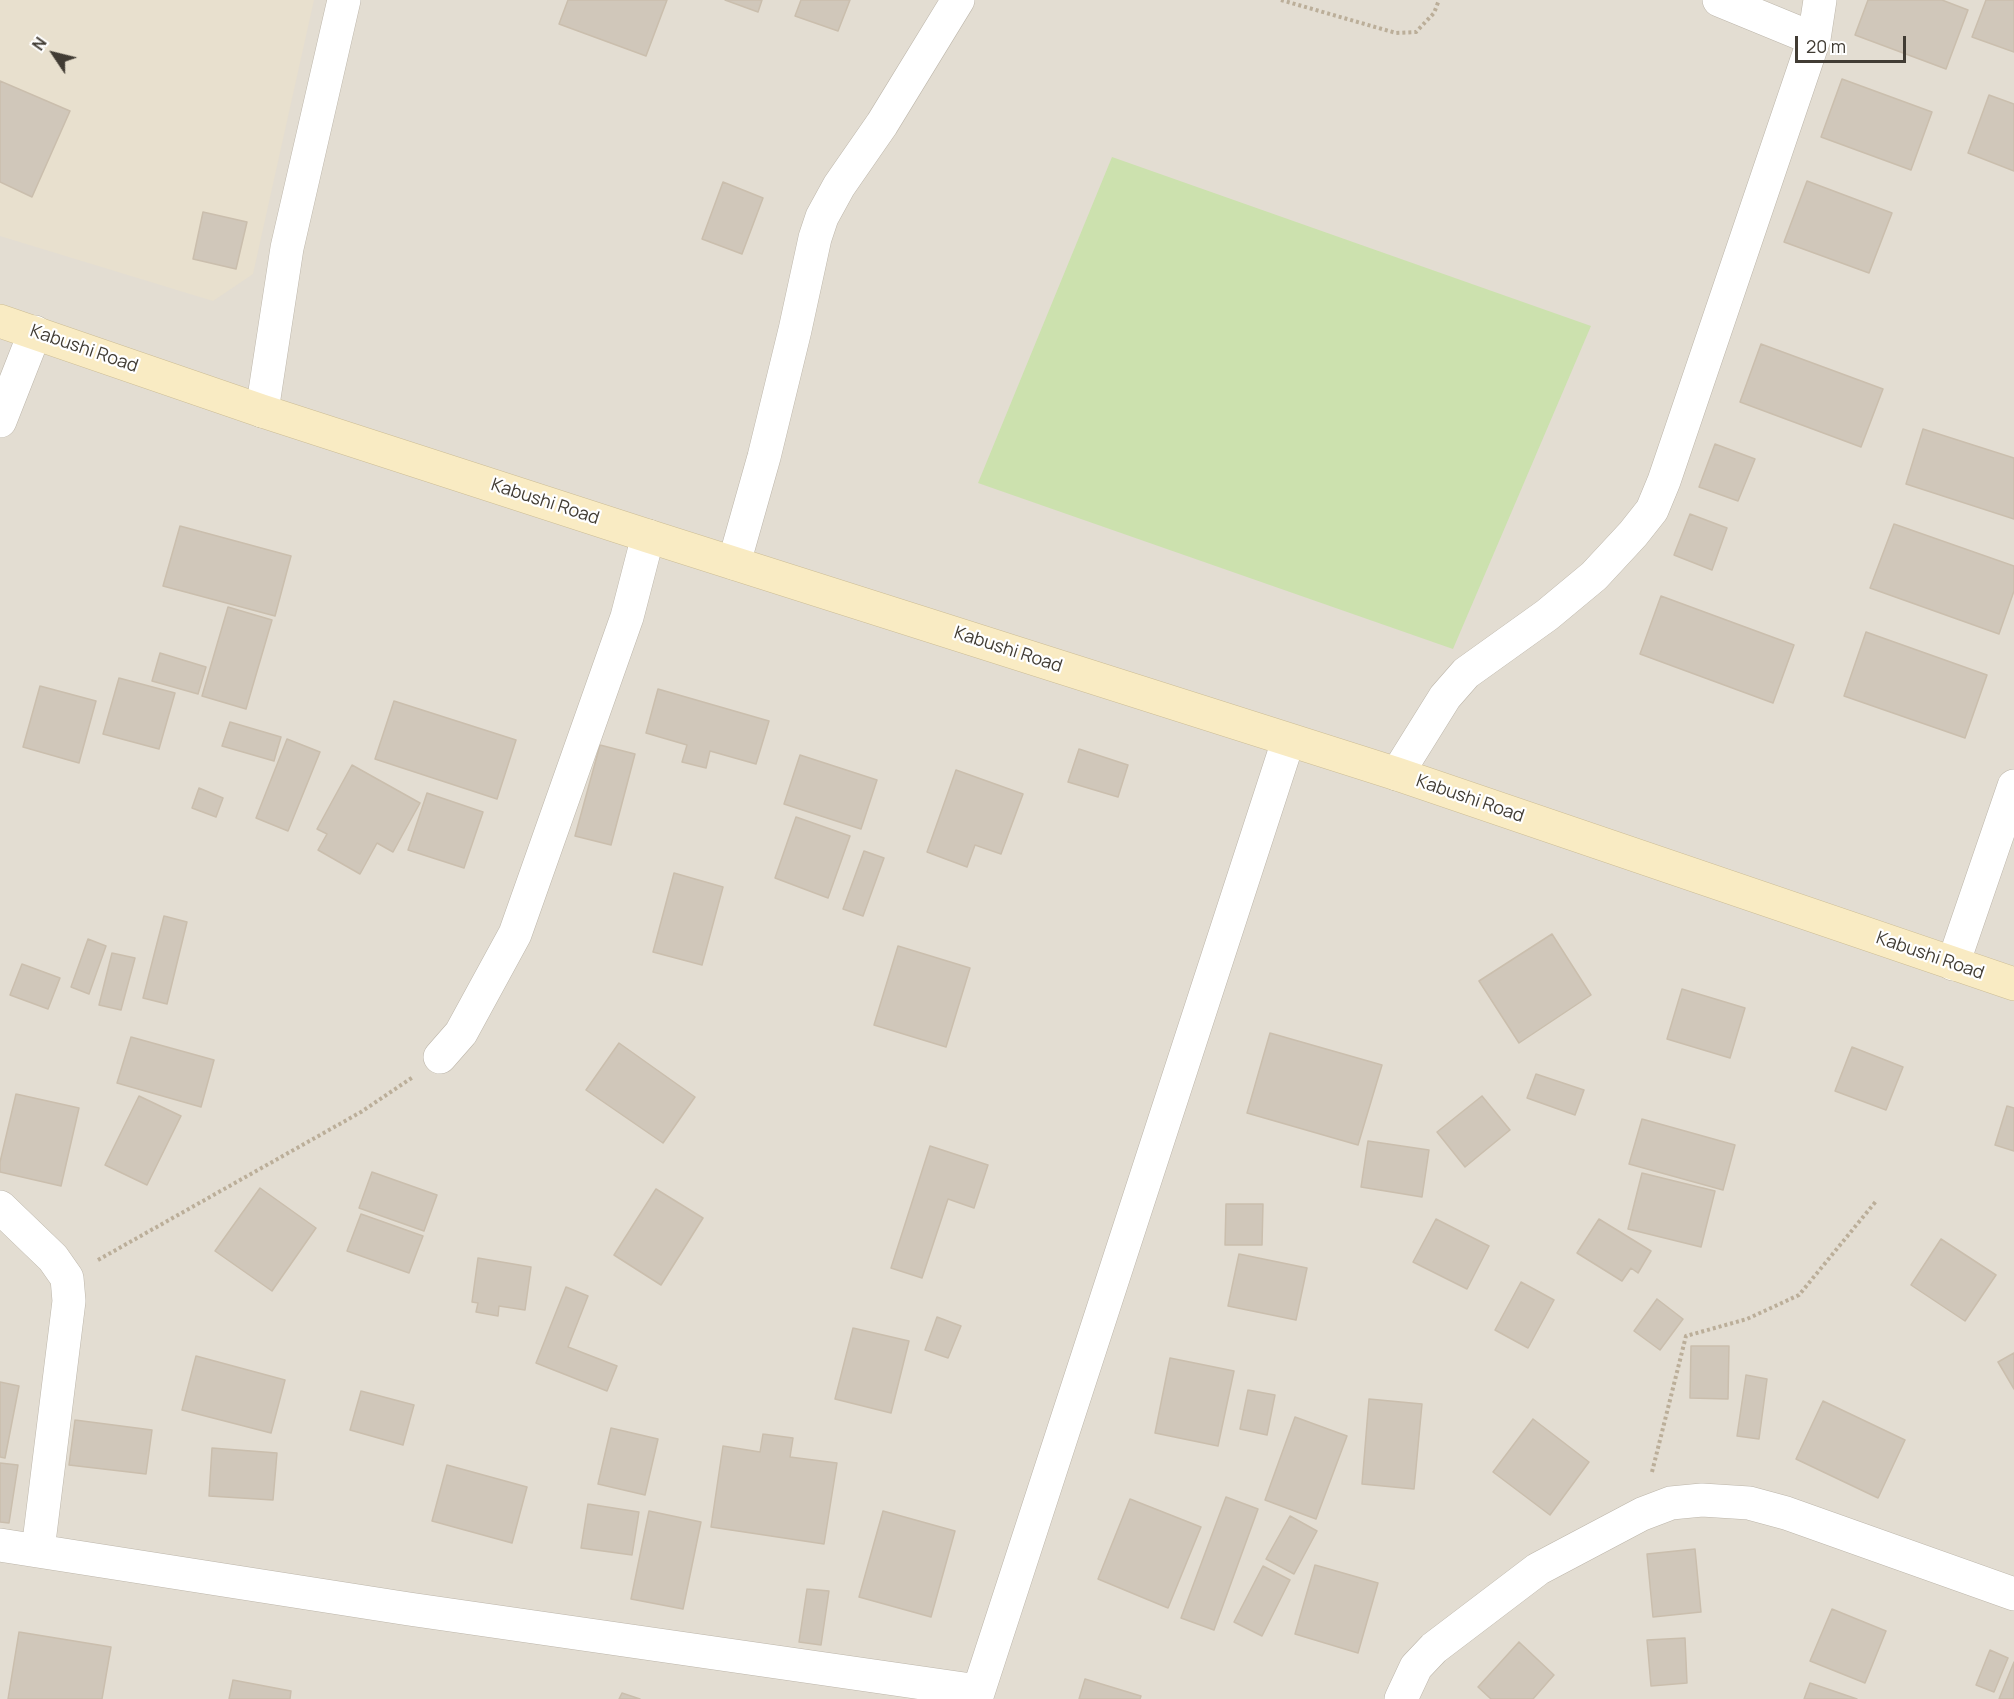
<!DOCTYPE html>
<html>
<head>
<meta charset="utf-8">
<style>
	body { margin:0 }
	#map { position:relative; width:2014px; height:1699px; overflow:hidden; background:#f0ece3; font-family:Manrope,sans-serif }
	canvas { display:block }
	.north { position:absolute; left:24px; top:24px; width:60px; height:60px; -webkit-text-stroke:4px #fff; paint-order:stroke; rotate:305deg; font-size:16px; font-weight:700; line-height:24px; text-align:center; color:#413c34 }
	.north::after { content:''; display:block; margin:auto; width:21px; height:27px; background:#413c34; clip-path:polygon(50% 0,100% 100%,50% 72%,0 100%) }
	.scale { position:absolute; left:1795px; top:36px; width:111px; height:27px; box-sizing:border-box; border:3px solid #413c34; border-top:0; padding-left:8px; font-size:18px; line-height:21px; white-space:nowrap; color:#413c34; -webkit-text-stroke:4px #fff; paint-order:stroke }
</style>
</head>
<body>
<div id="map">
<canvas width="2014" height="1699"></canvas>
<div class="north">N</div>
<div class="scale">20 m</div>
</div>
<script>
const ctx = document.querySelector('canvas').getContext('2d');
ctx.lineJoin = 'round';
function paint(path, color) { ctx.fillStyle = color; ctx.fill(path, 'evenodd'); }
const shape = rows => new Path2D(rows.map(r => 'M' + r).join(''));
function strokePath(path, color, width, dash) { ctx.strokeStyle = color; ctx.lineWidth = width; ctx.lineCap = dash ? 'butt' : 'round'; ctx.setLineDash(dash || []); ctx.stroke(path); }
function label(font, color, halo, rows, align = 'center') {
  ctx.font = font + ' Manrope,sans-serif'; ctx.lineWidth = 4.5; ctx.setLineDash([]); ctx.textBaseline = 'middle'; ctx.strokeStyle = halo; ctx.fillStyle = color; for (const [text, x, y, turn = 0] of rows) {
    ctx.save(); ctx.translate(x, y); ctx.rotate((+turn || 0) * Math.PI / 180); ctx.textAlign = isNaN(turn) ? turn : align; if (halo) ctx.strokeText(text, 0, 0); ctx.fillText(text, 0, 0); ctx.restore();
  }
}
paint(shape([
	[0,0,2014,0,2014,1699,0,1699]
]), '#e3ddd2');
paint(shape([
	[0,0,314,0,253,274,213,301,0,236]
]), '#e8e0ce');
paint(shape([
	[1112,157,1591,326,1453,649,978,483]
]), '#cce1ae');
const building = shape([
	[568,0,667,0,646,56,559,24,568,0],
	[725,0,762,0,758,12,725,0],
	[801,0,850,0,838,31,795,16,801,0],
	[1868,0,1942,0,1968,10,1946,69,1855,35,1868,0],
	[1986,0,2014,0,2014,52,1972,37,1986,0],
	[1842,79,1932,112,1911,170,1821,137,1842,79],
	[0,81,70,111,32,197,0,182,0,81],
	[1989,95,2014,104,2014,171,1968,153,1989,95],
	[1807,181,1892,213,1869,273,1784,242,1807,181],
	[723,182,763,198,742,254,702,239,723,182],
	[203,212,247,222,236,269,193,259,203,212],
	[1761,344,1883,389,1861,447,1740,402,1761,344],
	[1923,429,2014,458,2014,519,1906,484,1923,429],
	[1715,444,1755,459,1738,501,1699,487,1715,444],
	[1690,514,1727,528,1712,570,1674,555,1690,514],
	[1894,524,2014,566,2014,591,1999,634,1870,588,1894,524],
	[180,526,291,556,275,616,163,586,180,526],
	[1661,596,1794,645,1773,703,1640,654,1661,596],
	[228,607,272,620,246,709,202,696,228,607],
	[1866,632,1987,675,1965,738,1844,696,1866,632],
	[160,653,206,667,198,694,152,681,160,653],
	[119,678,175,693,159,749,103,734,119,678],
	[40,686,96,701,79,763,23,747,40,686],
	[658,689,769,721,756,764,710,751,706,768,682,762,687,745,646,733,658,689],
	[394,701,516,740,497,799,375,759,394,701],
	[230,722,281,737,274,761,222,746,230,722],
	[287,739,320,752,288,831,256,818,287,739],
	[600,745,635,754,611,845,575,836,600,745],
	[1079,749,1128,765,1118,797,1068,782,1079,749],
	[800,755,877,780,861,829,784,804,800,755],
	[352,765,420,803,393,852,377,843,360,874,318,850,327,834,317,829,352,765],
	[956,770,1023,794,1001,854,975,845,967,867,927,852,956,770],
	[199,788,223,798,216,817,192,808,199,788],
	[427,793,483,812,464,868,408,850,427,793],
	[796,817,850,836,828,898,775,878,796,817],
	[864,851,884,858,863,916,843,909,864,851],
	[674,873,723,887,702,965,653,952,674,873],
	[164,916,187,922,167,1004,143,998,164,916],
	[1552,934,1591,995,1519,1043,1479,981,1552,934],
	[88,939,106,946,89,994,71,987,88,939],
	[898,946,970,968,946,1047,874,1025,898,946],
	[112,953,135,958,121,1010,99,1005,112,953],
	[22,964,60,978,48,1009,10,995,22,964],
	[1682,989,1745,1008,1730,1058,1667,1039,1682,989],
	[1270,1033,1382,1065,1358,1145,1247,1113,1270,1033],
	[131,1037,214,1060,201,1107,117,1083,131,1037],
	[619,1043,695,1097,663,1143,586,1090,619,1043],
	[1852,1047,1903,1067,1886,1110,1835,1091,1852,1047],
	[1536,1074,1584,1090,1575,1115,1527,1098,1536,1074],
	[16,1094,79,1108,61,1186,0,1172,0,1162,16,1094],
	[139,1096,181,1116,147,1185,105,1165,139,1096],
	[1482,1096,1510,1130,1465,1167,1437,1132,1482,1096],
	[2007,1106,2014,1108,2014,1151,1995,1145,2007,1106],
	[1642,1119,1735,1145,1723,1190,1629,1164,1642,1119],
	[1368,1141,1429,1150,1422,1197,1361,1187,1368,1141],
	[930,1146,988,1165,974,1208,948,1199,922,1278,891,1268,930,1146],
	[372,1172,437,1195,424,1231,359,1208,372,1172],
	[1642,1173,1715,1191,1701,1247,1628,1229,1642,1173],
	[260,1188,316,1228,272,1291,215,1251,260,1188],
	[656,1189,703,1218,661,1285,614,1255,656,1189],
	[1226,1204,1263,1204,1262,1245,1225,1245,1226,1204],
	[361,1214,423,1236,409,1273,347,1251,361,1214],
	[1436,1219,1489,1246,1467,1289,1413,1262,1436,1219],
	[1599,1219,1651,1251,1638,1273,1631,1268,1622,1281,1577,1253,1599,1219],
	[1941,1239,1996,1275,1965,1321,1911,1285,1941,1239],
	[1239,1254,1307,1268,1296,1320,1228,1306,1239,1254],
	[478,1258,531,1267,525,1310,499,1306,498,1316,476,1312,478,1303,472,1302,478,1258],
	[1521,1282,1554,1300,1528,1348,1495,1330,1521,1282],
	[566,1287,588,1296,568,1347,617,1366,607,1391,536,1363,566,1287],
	[1657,1299,1683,1319,1660,1350,1634,1331,1657,1299],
	[937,1317,961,1326,948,1358,925,1350,937,1317],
	[853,1328,909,1341,891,1413,835,1399,853,1328],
	[1691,1346,1729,1346,1728,1399,1690,1398,1691,1346],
	[2014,1353,2014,1389,1998,1362,2014,1353],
	[196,1356,285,1380,271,1433,182,1410,196,1356],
	[1170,1358,1234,1371,1218,1446,1155,1433,1170,1358],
	[1746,1375,1767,1379,1759,1439,1737,1436,1746,1375],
	[0,1382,19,1386,5,1458,0,1457,0,1382],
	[1248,1390,1275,1395,1267,1435,1240,1429,1248,1390],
	[361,1391,414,1405,403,1445,350,1430,361,1391],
	[1369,1399,1422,1404,1414,1489,1362,1484,1369,1399],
	[1823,1401,1905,1440,1878,1498,1796,1459,1823,1401],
	[1295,1417,1347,1436,1316,1519,1265,1500,1295,1417],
	[1533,1419,1589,1462,1550,1515,1493,1472,1533,1419],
	[75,1420,152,1430,146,1474,69,1465,75,1420],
	[611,1428,658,1439,645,1495,598,1484,611,1428],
	[763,1434,793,1438,790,1457,837,1463,824,1544,711,1527,723,1446,760,1452,763,1434],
	[212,1448,277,1453,273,1500,209,1496,212,1448],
	[0,1463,18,1465,9,1523,0,1522,0,1463],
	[447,1465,527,1487,512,1543,432,1521,447,1465],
	[1226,1497,1258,1509,1214,1630,1181,1618,1226,1497],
	[1130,1499,1201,1527,1168,1608,1098,1579,1130,1499],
	[588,1504,639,1512,632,1555,581,1548,588,1504],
	[649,1511,701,1522,683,1609,631,1599,649,1511],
	[883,1511,955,1531,931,1617,859,1597,883,1511],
	[1290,1516,1317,1531,1294,1574,1266,1559,1290,1516],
	[1695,1549,1701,1612,1653,1617,1647,1554,1695,1549],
	[1315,1565,1378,1583,1358,1653,1295,1634,1315,1565],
	[1263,1566,1290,1580,1262,1636,1234,1622,1263,1566],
	[807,1589,829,1591,821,1645,799,1642,807,1589],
	[1832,1609,1886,1631,1865,1683,1810,1661,1832,1609],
	[19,1632,111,1647,102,1699,8,1699,19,1632],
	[1685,1638,1687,1683,1651,1686,1647,1640,1685,1638],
	[1519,1642,1554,1675,1533,1699,1491,1699,1478,1687,1519,1642],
	[1990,1650,2008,1658,1994,1692,1976,1685,1990,1650],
	[2014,1662,2014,1699,1999,1699,2014,1662],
	[1085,1679,1141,1696,1140,1699,1079,1699,1085,1679],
	[233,1680,291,1691,290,1699,229,1699,233,1680],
	[1810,1683,1857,1699,1804,1699,1810,1683],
	[622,1693,640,1699,619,1699,622,1693]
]);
paint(building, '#d0c7ba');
strokePath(building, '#cabead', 1.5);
const street = shape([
	[1719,0,1814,39],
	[262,411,287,248,344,0],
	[0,421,35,332],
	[734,563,764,457,795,330,815,238,822,217,839,186,882,124,958,0],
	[1397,774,1445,697,1466,673,1547,615,1594,576,1633,534,1652,510,1664,481,1814,39,1820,0],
	[1953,964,2014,786],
	[440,1057,461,1033,515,934,627,617,648,536],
	[0,1207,53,1258,67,1278,69,1301,38,1550],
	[0,1545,409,1609,978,1691],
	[976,1699,1288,741],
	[1401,1699,1416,1667,1434,1648,1538,1569,1642,1514,1671,1503,1702,1500,1749,1503,1786,1513,2014,1594]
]);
const secondary = shape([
	[0,321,262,411,648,536,1397,774,2014,984]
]);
strokePath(street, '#bdb6aa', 34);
strokePath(secondary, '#ccbd96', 34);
strokePath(shape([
	[1281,0,1396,33,1416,32,1434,13,1439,0],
	[98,1260,361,1112,413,1077],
	[1652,1472,1686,1336,1747,1319,1799,1295,1877,1200]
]), '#bbae99', 4, [3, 3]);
strokePath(street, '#fff', 33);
strokePath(secondary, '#f9ebc3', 33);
label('18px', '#413c34', '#fff', [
	["Kabushi Road",84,349,19],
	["Kabushi Road",545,502,18],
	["Kabushi Road",1008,650,18],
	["Kabushi Road",1470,799,19],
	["Kabushi Road",1930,956,19]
]);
</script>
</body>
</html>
